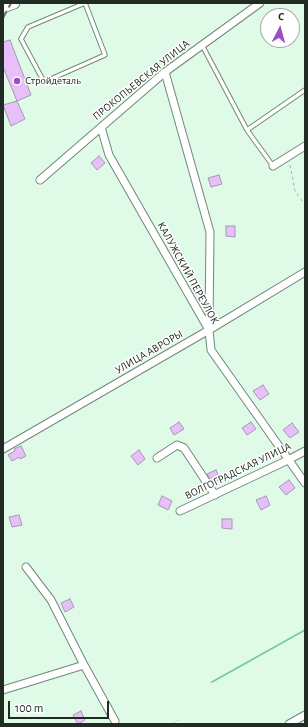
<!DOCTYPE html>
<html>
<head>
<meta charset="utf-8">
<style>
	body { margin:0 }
	#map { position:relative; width:308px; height:727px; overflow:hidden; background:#dffae6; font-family:"Alegreya Sans",sans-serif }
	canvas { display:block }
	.frame { position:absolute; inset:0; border:4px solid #212b24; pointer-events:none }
	.north { position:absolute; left:260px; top:8px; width:40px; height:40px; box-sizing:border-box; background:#fff; border:1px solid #a6aaa7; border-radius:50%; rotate:6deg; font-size:11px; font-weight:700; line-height:16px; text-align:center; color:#212b24 }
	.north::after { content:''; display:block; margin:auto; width:14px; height:18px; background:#9d4fc1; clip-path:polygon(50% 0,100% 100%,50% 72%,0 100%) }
	.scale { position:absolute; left:8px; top:701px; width:101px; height:18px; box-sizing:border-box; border:2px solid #212b24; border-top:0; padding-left:5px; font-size:12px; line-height:14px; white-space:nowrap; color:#212b24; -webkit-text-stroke:3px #fff; paint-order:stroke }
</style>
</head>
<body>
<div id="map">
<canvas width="308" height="727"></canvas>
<div class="frame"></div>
<div class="north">С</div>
<div class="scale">100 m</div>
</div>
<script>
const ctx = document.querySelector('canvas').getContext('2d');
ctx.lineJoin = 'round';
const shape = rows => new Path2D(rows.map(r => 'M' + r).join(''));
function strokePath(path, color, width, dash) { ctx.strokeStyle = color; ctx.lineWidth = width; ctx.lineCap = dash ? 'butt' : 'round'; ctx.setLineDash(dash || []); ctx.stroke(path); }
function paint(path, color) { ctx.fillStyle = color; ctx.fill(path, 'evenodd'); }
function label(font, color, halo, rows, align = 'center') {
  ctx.font = font + ' "Alegreya Sans",sans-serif'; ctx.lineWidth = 3; ctx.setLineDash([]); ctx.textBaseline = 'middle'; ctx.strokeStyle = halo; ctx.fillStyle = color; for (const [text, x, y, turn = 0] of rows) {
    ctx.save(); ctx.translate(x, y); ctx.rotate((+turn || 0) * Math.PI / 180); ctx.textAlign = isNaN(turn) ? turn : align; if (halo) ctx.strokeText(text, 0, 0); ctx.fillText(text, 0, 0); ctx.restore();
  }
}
strokePath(shape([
	[212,682,305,630]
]), '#79cd96', 2);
const building = shape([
	[10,40,31,95,17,101,3,67,3,42,10,40],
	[17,101,25,119,11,126,3,105,17,101],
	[99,156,105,163,97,170,91,163,99,156],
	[219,175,222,184,211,187,208,178,219,175],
	[226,226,235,226,235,237,226,236,226,226],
	[263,385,269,394,260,400,253,391,263,385],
	[179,422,184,429,174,435,170,428,179,422],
	[251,422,256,429,247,435,242,428,251,422],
	[292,423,299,432,290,438,283,430,292,423],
	[21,446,26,456,20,459,19,457,12,461,8,455,15,451,14,449,21,446],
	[139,450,145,459,138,465,131,456,139,450],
	[216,470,220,479,213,483,207,474,216,470],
	[289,480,295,488,286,495,279,487,289,480],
	[162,496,172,501,168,510,158,505,162,496],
	[266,496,270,505,261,510,256,500,266,496],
	[19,515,22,525,12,527,9,517,19,515],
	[222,519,232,519,232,529,222,528,222,519],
	[70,599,74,607,65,612,61,603,70,599],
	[81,711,85,720,78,724,73,715,81,711]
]);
paint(building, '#e6bffb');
strokePath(building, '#a798b0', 1);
const service = shape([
	[85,3,105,55,44,82,21,39,28,27,85,3],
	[202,45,247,130,273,166],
	[247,130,305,90]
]);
const minor = shape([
	[165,72,210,232,209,329],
	[101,127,109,155,209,330,211,350,305,483],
	[273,166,305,146],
	[40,180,165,72,260,3],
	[3,449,209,330,305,272],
	[157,458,177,445,184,448,215,495],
	[180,511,288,460,305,451],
	[26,567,51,600,84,665,115,721],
	[3,690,84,665],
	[289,724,305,715]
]);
const secondary = shape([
	[3,7,14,3]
]);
strokePath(service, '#708978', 5.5);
strokePath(minor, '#708978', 9);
strokePath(secondary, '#708978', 13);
strokePath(shape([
	[290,165,295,191,305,205],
	[172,724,178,720]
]), '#9eb3a4', 1, [3, 3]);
strokePath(service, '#fff', 3.5);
strokePath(minor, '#fff', 7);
strokePath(secondary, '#fff', 11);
strokePath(shape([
	[3,18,11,3]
]), '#67776b', 2, [8, 4]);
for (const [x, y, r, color] of [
	[17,81,4,"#9d4fc1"]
]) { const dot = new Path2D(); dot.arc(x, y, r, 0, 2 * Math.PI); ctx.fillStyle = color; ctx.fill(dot); strokePath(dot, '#fff', 1.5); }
label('11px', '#212b24', '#fff', [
	["ПРОКОПЬЕВСКАЯ УЛИЦА",141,80,-39],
	["КАЛУЖСКИЙ ПЕРЕУЛОК",188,273,61],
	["УЛИЦА АВРОРЫ",149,352,-30],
	["ВОЛГОГРАДСКАЯ УЛИЦА",238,471,-26]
]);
label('11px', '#212b24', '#fff', [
	["Стройдеталь",25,81]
], 'left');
</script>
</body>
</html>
